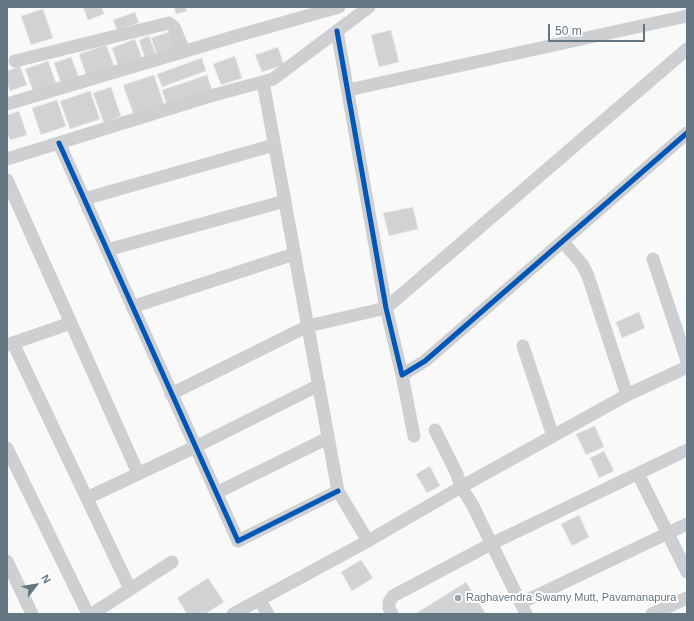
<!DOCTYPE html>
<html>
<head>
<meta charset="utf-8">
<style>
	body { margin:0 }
	#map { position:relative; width:694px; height:621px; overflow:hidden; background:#f9f9f9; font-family:Helvetica,sans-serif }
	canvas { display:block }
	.frame { position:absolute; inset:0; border:8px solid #657683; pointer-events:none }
	.north { position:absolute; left:16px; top:565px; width:40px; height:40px; -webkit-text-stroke:3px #fff; paint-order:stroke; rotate:59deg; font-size:11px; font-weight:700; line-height:16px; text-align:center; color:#657683 }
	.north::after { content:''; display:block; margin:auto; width:14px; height:18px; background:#657683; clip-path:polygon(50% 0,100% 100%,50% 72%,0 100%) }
	.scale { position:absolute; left:548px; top:24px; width:97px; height:18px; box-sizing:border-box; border:2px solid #657683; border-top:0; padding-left:5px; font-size:12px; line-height:14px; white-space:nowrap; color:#657683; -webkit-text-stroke:3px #fff; paint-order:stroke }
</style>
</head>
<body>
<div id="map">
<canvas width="694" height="621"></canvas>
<div class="frame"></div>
<div class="north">N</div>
<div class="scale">50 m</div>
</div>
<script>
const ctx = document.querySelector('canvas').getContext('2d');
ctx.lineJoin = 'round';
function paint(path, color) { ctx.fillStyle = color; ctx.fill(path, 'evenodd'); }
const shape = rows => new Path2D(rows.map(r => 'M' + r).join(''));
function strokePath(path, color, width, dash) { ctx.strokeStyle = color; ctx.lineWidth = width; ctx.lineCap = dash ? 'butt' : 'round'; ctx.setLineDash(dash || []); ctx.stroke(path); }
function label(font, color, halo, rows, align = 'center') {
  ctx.font = font + ' Helvetica,sans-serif'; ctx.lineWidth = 4; ctx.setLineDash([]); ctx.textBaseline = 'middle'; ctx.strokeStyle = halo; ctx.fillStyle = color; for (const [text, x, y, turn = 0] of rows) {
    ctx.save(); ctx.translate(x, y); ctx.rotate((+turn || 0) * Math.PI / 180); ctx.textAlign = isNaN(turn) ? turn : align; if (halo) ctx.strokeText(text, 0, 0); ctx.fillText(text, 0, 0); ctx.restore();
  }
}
const building = shape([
	[83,7,102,7,104,14,88,20,83,7],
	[174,7,185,7,187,11,176,14,174,7],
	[43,9,53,38,31,45,21,16,43,9],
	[135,12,139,23,117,30,113,20,135,12],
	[175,30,181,47,157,55,151,38,175,30],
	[391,30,399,62,379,67,371,35,391,30],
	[149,36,157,58,146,61,139,40,149,36],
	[135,39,143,61,119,69,112,48,135,39],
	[106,45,115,68,87,78,79,54,106,45],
	[278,47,284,65,262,72,255,55,278,47],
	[235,56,242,78,221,85,213,64,235,56],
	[71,57,80,80,62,86,54,63,71,57],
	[202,58,206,71,162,87,157,74,202,58],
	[48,61,56,83,33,91,25,69,48,61],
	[20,66,27,85,10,91,7,83,7,71,20,66],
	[154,75,165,107,135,118,123,85,154,75],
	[207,75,212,89,167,105,162,90,207,75],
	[111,87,121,116,104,123,93,93,111,87],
	[90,91,100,119,70,129,60,101,90,91],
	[57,100,66,126,41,135,32,108,57,100],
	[19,111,27,135,10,140,7,133,7,115,19,111],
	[413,207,418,229,389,236,383,213,413,207],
	[639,312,645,328,622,338,616,322,639,312],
	[595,426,604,447,586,455,576,434,595,426],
	[604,451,614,471,599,478,590,458,604,451],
	[430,466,440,486,427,493,416,474,430,466],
	[579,515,589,537,572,546,561,524,579,515],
	[361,560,373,578,352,591,341,572,361,560],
	[208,578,224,602,205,614,187,614,177,598,208,578],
	[466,582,486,614,415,614,466,582]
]);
paint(building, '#d0d2d3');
strokePath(building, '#e8e8e8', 1);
strokePath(shape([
	[337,31,386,308,402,375,425,361,687,133],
	[15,61,169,23,174,27,184,51],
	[263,82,338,491,368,541],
	[348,90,687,16],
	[7,104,243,34,339,7],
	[59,143,238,541,338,491],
	[7,159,207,97,273,79,369,7],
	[7,180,138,473],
	[84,199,274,145],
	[563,242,582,264,588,276,627,395,687,367],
	[107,250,285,201],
	[653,259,687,361],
	[132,307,294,254],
	[13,343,130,589],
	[7,345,71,323],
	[523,346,553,436],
	[402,375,414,436],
	[171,394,308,326,386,308,687,49],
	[435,430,457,474,461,487,627,395],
	[7,448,88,614],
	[638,474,687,572],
	[216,493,328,438],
	[87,498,195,447,319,385],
	[7,561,32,614],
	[259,600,268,614],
	[521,603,687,524],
	[92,614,172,562],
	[233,614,368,541,461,487,472,504,526,614],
	[392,614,389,608,389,602,393,596,491,544,687,450],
	[652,614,687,598]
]), '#cecfd0', 13);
strokePath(shape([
	[337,31,386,308,402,375,425,361,687,133],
	[59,143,238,541,338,491]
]), '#0057b8', 5);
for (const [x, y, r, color] of [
	[458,598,4,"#99a4ac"]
]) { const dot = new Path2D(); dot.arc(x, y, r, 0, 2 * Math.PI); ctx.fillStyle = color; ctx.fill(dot); strokePath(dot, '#fff', 1.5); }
label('11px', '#657683', '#fff', [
	["Raghavendra Swamy Mutt, Pavamanapura",466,598]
], 'left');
</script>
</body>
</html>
